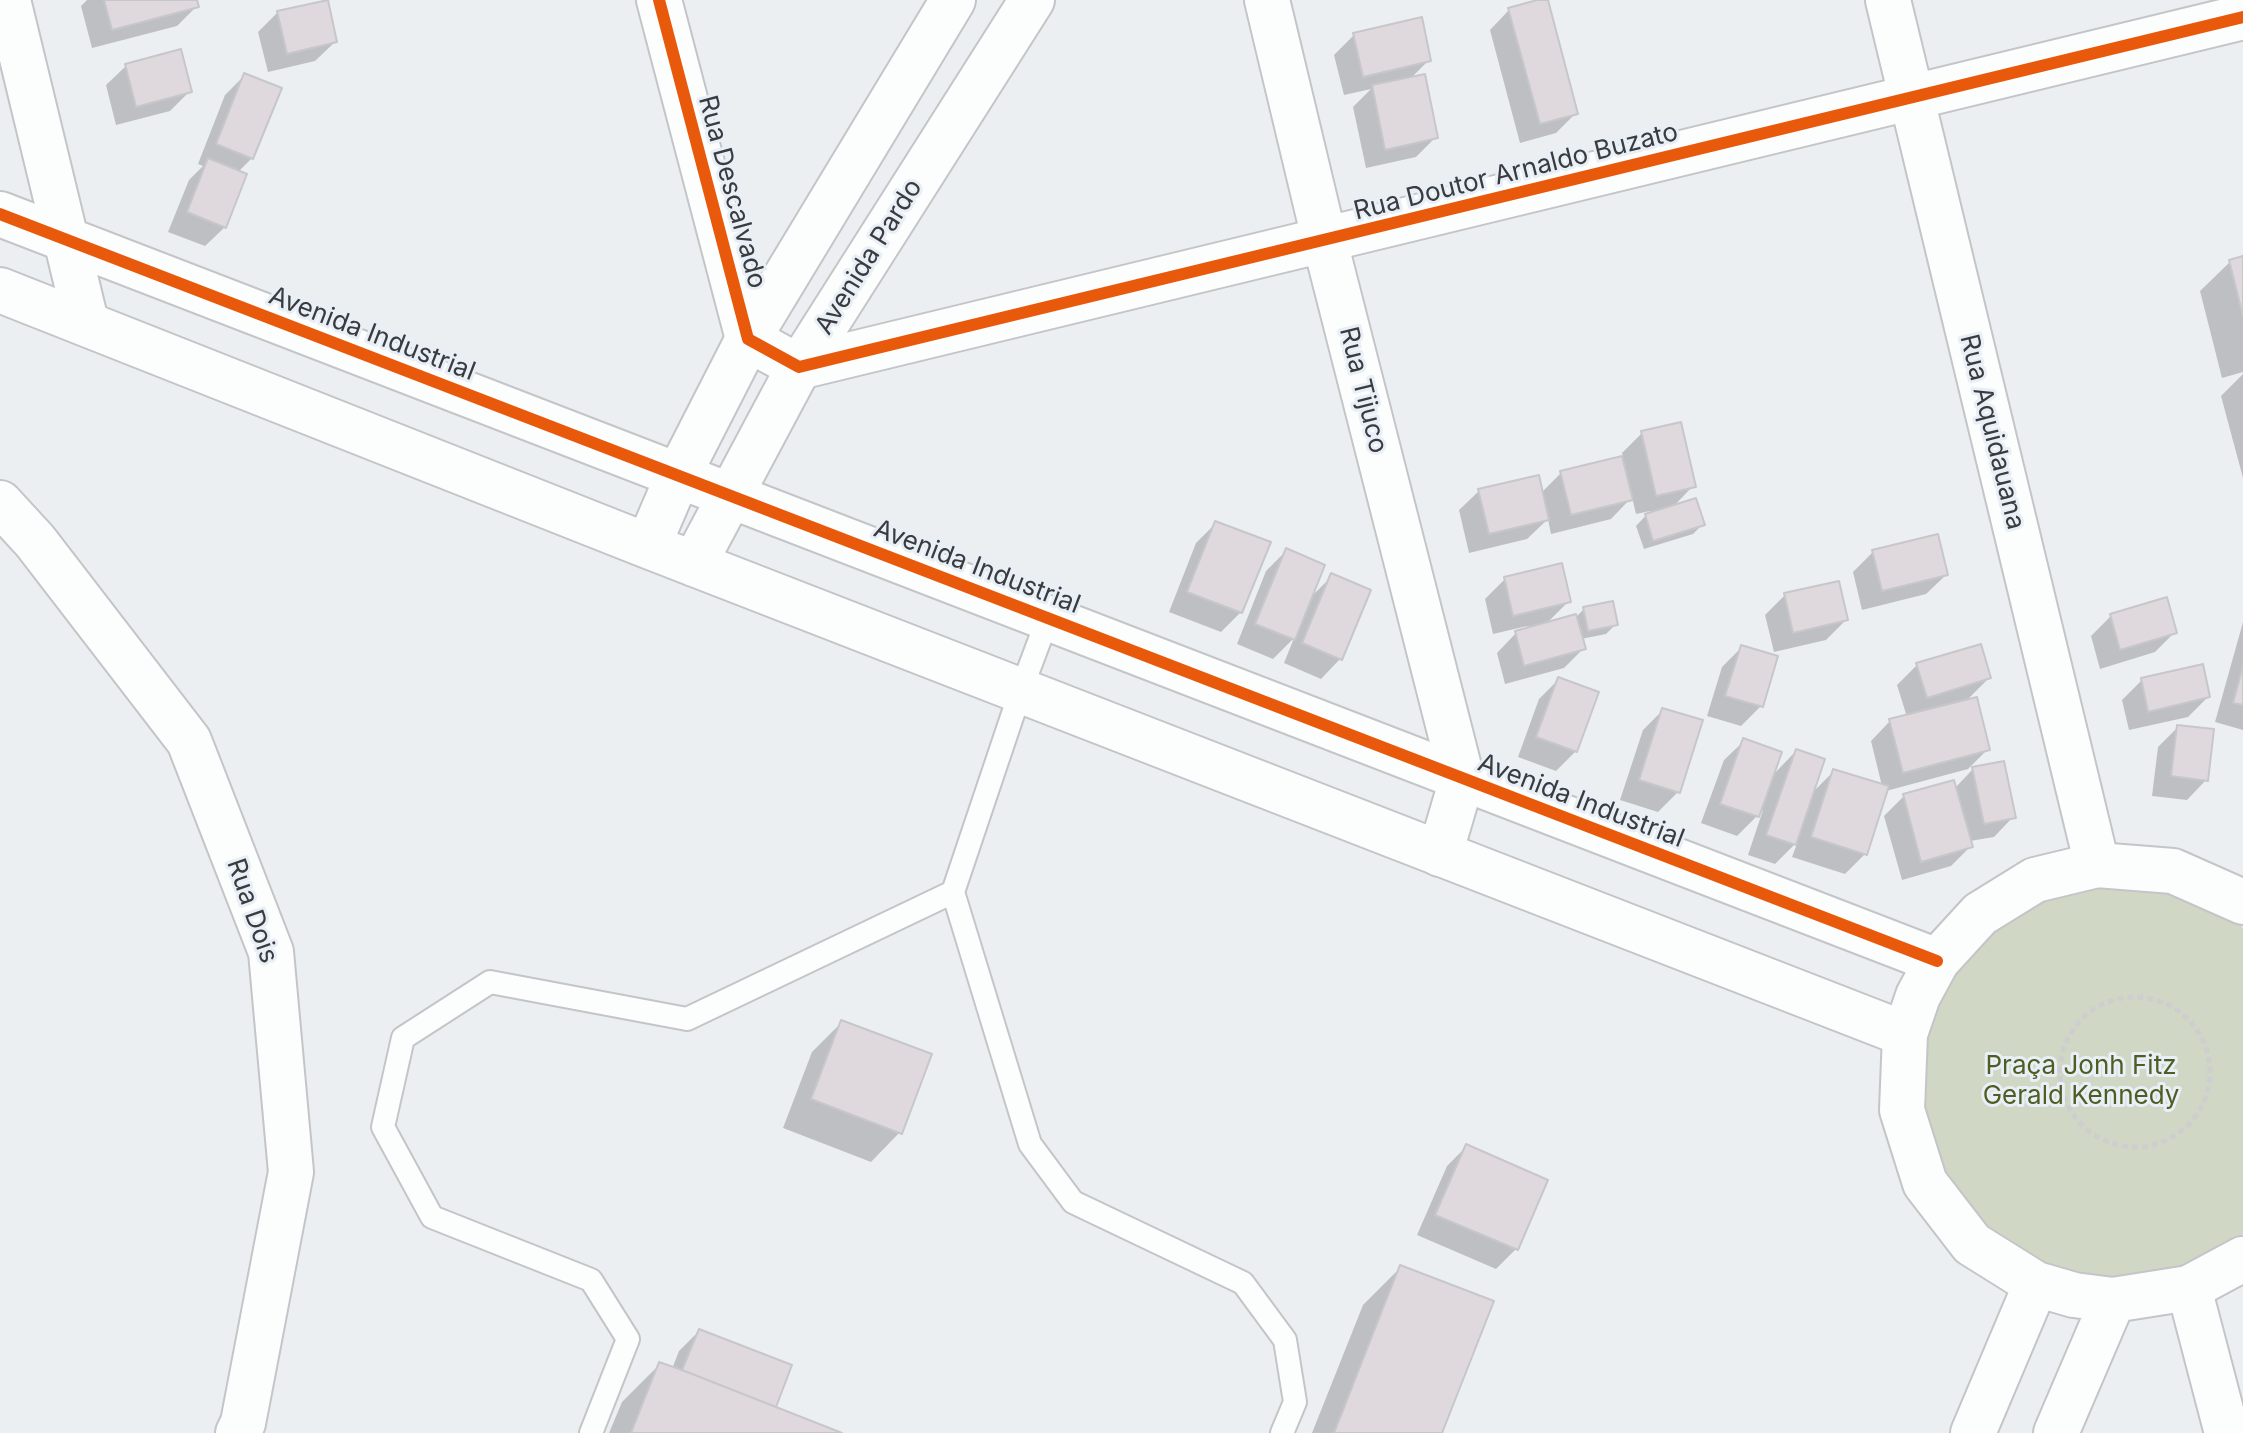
<!DOCTYPE html>
<html>
<head>
<meta charset="utf-8">
<style>
	body { margin:0 }
	canvas { display:block; background:#eceff2 }
</style>
</head>
<body>
<canvas width="2243" height="1433"></canvas>
<script>
const ctx = document.querySelector('canvas').getContext('2d');
ctx.lineJoin = 'round';
function paint(path, color) { ctx.fillStyle = color; ctx.fill(path, 'evenodd'); }
const shape = rows => new Path2D(rows.map(r => 'M' + r).join(''));
function strokePath(path, color, width, dash) { ctx.strokeStyle = color; ctx.lineWidth = width; ctx.lineCap = dash ? 'butt' : 'round'; ctx.setLineDash(dash || []); ctx.stroke(path); }
function label(font, color, halo, rows, align = 'center') {
  ctx.font = font + ' Inter,sans-serif'; ctx.lineWidth = 6; ctx.setLineDash([]); ctx.textBaseline = 'middle'; ctx.strokeStyle = halo; ctx.fillStyle = color; for (const [text, x, y, turn = 0] of rows) {
    ctx.save(); ctx.translate(x, y); ctx.rotate((+turn || 0) * Math.PI / 180); ctx.textAlign = isNaN(turn) ? turn : align; if (halo) ctx.strokeText(text, 0, 0); ctx.fillText(text, 0, 0); ctx.restore();
  }
}
paint(shape([
	[2124,883,2182,894,2235,920,2243,928,2243,1234,2197,1264,2140,1280,2081,1278,2025,1259,1977,1224,1941,1176,1922,1120,1919,1061,1935,1003,1966,953,2011,914,2065,890]
]), '#d0d7c5');
paint(shape([
	[87,0,195,0,197,6,177,26,92,48,81,6],
	[1545,0,1576,113,1556,133,1520,143,1490,30,1509,10],
	[278,12,335,42,315,61,268,72,258,32],
	[1354,35,1429,60,1410,79,1436,137,1416,157,1366,168,1353,107,1371,89,1344,95,1334,55],
	[126,66,190,91,170,111,116,125,106,85],
	[244,76,252,158,238,172,225,227,205,246,168,232,189,180,203,166,198,164,225,95],
	[2243,258,2243,372,2222,378,2200,291,2230,262],
	[2243,374,2243,478,2221,396],
	[1642,433,1693,486,1672,508,1703,524,1693,534,1644,549,1636,526,1650,511,1636,514,1632,497,1611,519,1551,534,1548,519,1527,539,1469,553,1459,510,1479,491,1541,493,1561,473,1623,458,1622,453],
	[1216,523,1241,612,1221,632,1169,612,1196,543],
	[1286,551,1310,598,1332,576,1340,659,1321,679,1284,663,1294,638,1273,659,1237,644,1266,571],
	[1873,552,1946,575,1926,594,1862,610,1853,572],
	[1505,579,1569,601,1545,625,1577,616,1584,609,1616,624,1606,634,1581,639,1584,648,1564,668,1505,684,1497,653,1516,633,1528,630,1527,626,1493,634,1485,599],
	[1785,595,1846,620,1826,640,1774,652,1765,615],
	[2111,616,2175,632,2155,652,2100,669,2091,636],
	[2243,622,2243,730,2215,722],
	[1742,647,1761,706,1741,726,1707,716,1722,667],
	[1917,665,1989,678,1965,702,1988,749,1968,769,1886,791,1865,854,1845,874,1792,857,1798,841,1775,864,1748,855,1763,810,1737,836,1701,823,1724,760,1744,741,1772,776,1796,751,1812,793,1834,771,1882,786,1871,741,1890,721,1907,717,1897,685],
	[1559,679,1576,751,1556,771,1518,757,1539,699],
	[2142,680,2208,697,2188,717,2129,730,2122,700],
	[1663,710,1678,792,1658,812,1620,800,1643,730],
	[2178,727,2206,780,2187,800,2152,796,2158,747],
	[1973,769,2013,817,1994,837,1970,841,1971,846,1951,866,1902,880,1884,816,1904,796,1955,788],
	[842,1022,900,1132,871,1162,783,1128,812,1052],
	[1467,1146,1546,1181,1516,1249,1496,1269,1417,1235,1447,1166],
	[1401,1267,1440,1433,1312,1433,1363,1305],
	[699,1331,774,1406,772,1408,836,1433,609,1433,622,1402,660,1364,672,1369,679,1351]
]), '#0003');
const building = shape([
	[104,0,197,0,199,7,112,30,104,0],
	[328,0,337,42,287,54,277,11,328,0],
	[1537,0,1548,0,1578,114,1540,124,1508,8,1537,0],
	[1422,17,1431,61,1363,77,1353,33,1422,17],
	[181,49,192,92,136,107,125,64,181,49],
	[244,73,282,88,253,159,216,144,244,73],
	[1425,74,1438,138,1385,150,1372,85,1425,74],
	[208,158,247,174,226,228,187,212,208,158],
	[2243,256,2243,316,2229,260,2243,256],
	[1681,422,1696,487,1656,496,1641,431,1681,422],
	[1622,456,1633,500,1571,515,1560,471,1622,456],
	[1539,475,1549,520,1489,534,1478,489,1539,475],
	[1696,498,1705,525,1653,541,1645,514,1696,498],
	[1215,521,1271,542,1242,613,1187,592,1215,521],
	[1938,534,1948,575,1882,591,1872,550,1938,534],
	[1286,548,1325,565,1295,640,1255,624,1286,548],
	[1562,563,1571,602,1513,616,1504,577,1562,563],
	[1331,573,1371,590,1342,660,1302,643,1331,573],
	[1839,581,1848,620,1793,633,1784,593,1839,581],
	[2167,597,2177,633,2120,650,2110,614,2167,597],
	[1613,601,1618,625,1588,631,1583,607,1613,601],
	[1576,614,1586,649,1524,666,1515,631,1576,614],
	[1981,644,1991,678,1927,698,1916,663,1981,644],
	[1741,645,1778,656,1763,707,1725,696,1741,645],
	[2203,664,2210,697,2148,712,2141,678,2203,664],
	[2243,666,2243,705,2233,703,2243,666],
	[1558,677,1599,692,1577,752,1536,737,1558,677],
	[1977,697,1990,750,1903,773,1889,719,1977,697],
	[1662,708,1703,720,1680,793,1639,780,1662,708],
	[2177,725,2214,729,2208,781,2171,776,2177,725],
	[1743,738,1782,752,1759,817,1720,804,1743,738],
	[1796,749,1825,759,1796,845,1766,835,1796,749],
	[2004,761,2016,818,1984,824,1972,767,2004,761],
	[1833,769,1889,786,1867,855,1811,837,1833,769],
	[1954,780,1973,847,1921,862,1903,794,1954,780],
	[841,1020,932,1054,902,1134,811,1099,841,1020],
	[1466,1144,1548,1180,1518,1250,1435,1215,1466,1144],
	[1400,1265,1494,1301,1442,1433,1334,1433,1400,1265],
	[699,1329,792,1365,776,1407,682,1370,699,1329],
	[659,1362,682,1370,842,1433,631,1433,659,1362]
]);
paint(building, '#dfd8dd');
strokePath(building, '#c7c7c9', 2);
const service = shape([
	[1048,618,1021,690,953,892,1030,1144,1073,1202,1243,1283,1285,1340,1295,1402,1282,1433],
	[591,1433,628,1339,591,1280,432,1217,383,1127,403,1038,490,982,687,1019,953,892]
]);
const minor = shape([
	[8,0,86,322],
	[659,0,748,339,799,367,2243,17],
	[1267,0,1325,242,1462,779,1440,854],
	[1888,0,2097,865],
	[0,503,35,541,189,741,271,952,291,1172,243,1423,238,1433],
	[2189,1288,2227,1433]
]);
const tertiary = shape([
	[0,214,1937,961],
	[0,290,648,546,1905,1034],
	[648,546,678,476,748,339,953,0],
	[694,564,799,367,1032,0],
	[2243,902,2173,871,2097,865,2035,880,1980,914,1937,961,1918,996,1905,1034,1902,1110,1925,1183,1972,1244,2036,1284,2074,1295,2113,1300,2189,1288,2243,1259],
	[1973,1433,2036,1284],
	[2056,1433,2113,1300]
]);
strokePath(service, '#c3c5c8', 26);
strokePath(minor, '#c3c5c8', 48);
strokePath(tertiary, '#c3c5c8', 48);
strokePath(shape([
	'2060 1072a75 75 0 1 1 150 0a75 75 0 1 1-150 0Z'
]), '#cdcecf', 5, [6, 4]);
strokePath(service, '#fcfdfd', 22);
strokePath(minor, '#fcfdfd', 44);
strokePath(tertiary, '#fcfdfd', 44);
strokePath(shape([
	[659,0,748,339,799,367,2243,17],
	[0,214,1937,961]
]), '#e8590c', 12);
label('26px', '#393b3e', '#e8eff6', [
	["Rua Doutor Arnaldo Buzato",1516,172,-14],
	["Rua Descalvado",732,192,75],
	["Avenida Pardo",869,257,-58],
	["Avenida Industrial",372,334,21],
	["Rua Tijuco",1363,390,76],
	["Rua Aquidauana",1992,432,76],
	["Avenida Industrial",977,567,21],
	["Avenida Industrial",1581,801,21],
	["Rua Dois",252,911,71]
]);
label('26px', '#4f5d22', '#e8eff6', [
	["Praça Jonh Fitz",2081,1066],
	["Gerald Kennedy",2081,1096]
]);
</script>
</body>
</html>
